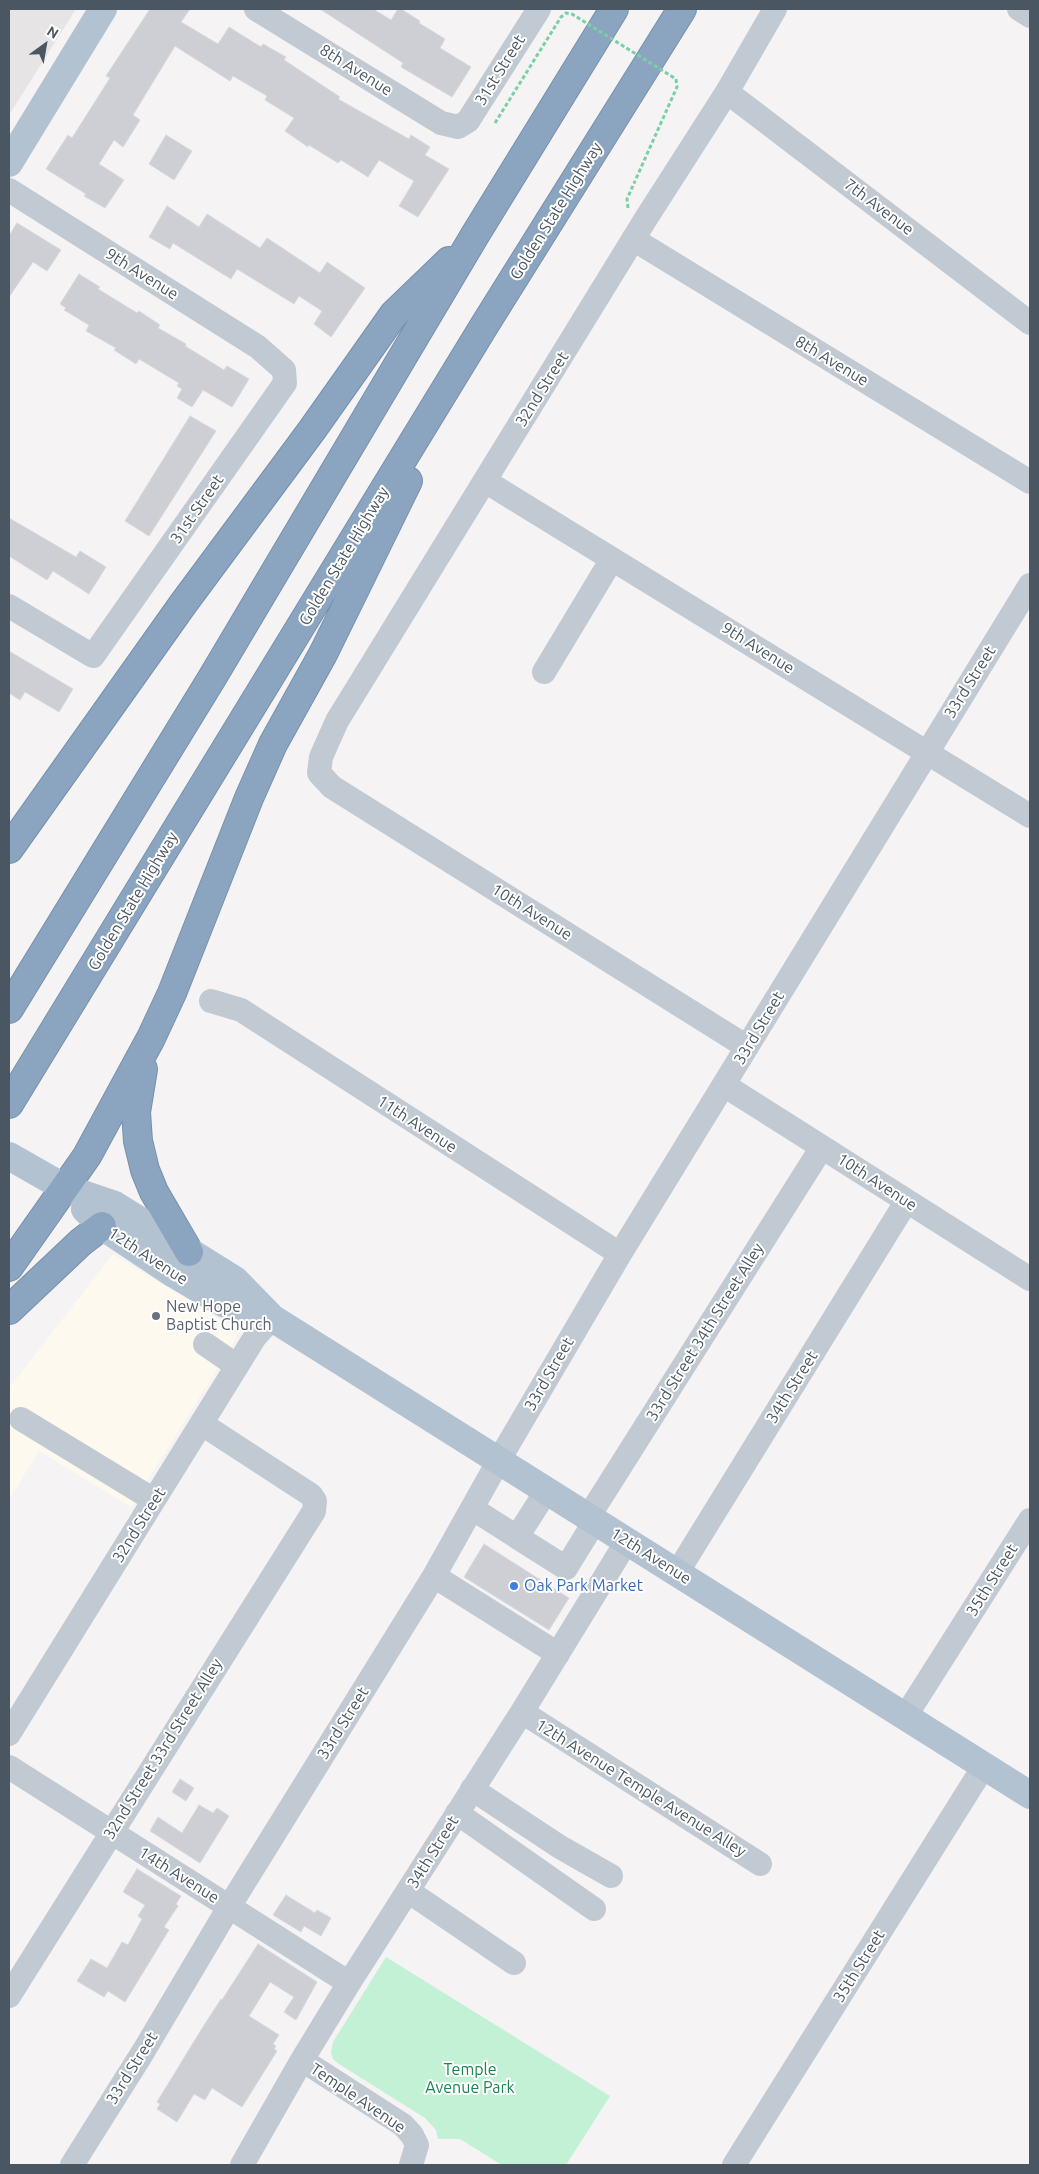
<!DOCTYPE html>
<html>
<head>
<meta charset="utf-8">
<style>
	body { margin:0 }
	#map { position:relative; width:1039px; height:2174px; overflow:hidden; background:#f5f3f3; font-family:Ubuntu,sans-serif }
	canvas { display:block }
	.frame { position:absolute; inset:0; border:10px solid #4a5661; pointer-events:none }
	.north { position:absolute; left:20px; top:20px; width:50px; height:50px; -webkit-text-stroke:4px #fff; paint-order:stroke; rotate:32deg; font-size:14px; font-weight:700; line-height:20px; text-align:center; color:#4a5661 }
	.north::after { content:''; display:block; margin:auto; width:18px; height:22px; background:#4a5661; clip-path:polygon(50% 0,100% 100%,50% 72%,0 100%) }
</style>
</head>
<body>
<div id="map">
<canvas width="1039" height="2174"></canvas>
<div class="frame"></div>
<div class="north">N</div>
</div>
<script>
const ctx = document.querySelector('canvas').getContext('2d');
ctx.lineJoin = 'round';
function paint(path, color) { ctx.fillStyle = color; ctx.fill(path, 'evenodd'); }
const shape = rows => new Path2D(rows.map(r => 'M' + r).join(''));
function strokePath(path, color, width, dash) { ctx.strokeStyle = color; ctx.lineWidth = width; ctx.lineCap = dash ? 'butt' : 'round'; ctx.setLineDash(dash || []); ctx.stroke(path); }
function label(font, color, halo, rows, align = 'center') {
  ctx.font = font + ' Ubuntu,sans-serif'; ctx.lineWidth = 4; ctx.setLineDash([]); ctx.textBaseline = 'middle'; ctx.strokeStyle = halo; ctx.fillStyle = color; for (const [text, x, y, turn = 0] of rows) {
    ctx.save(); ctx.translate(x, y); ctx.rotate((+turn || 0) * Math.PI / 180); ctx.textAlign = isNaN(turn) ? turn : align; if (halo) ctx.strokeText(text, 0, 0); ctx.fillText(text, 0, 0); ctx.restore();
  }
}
paint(shape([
	[113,1254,232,1327,237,1334,235,1341,131,1507,39,1451,9,1500,9,1388]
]), '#fdf9ef');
paint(shape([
	[9,9,76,9,9,115]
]), '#e6e4e5');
paint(shape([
	[386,1957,610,2096,566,2165,502,2165,460,2139,438,2139,436,2130,425,2118,339,2064,333,2059,331,2052,333,2042]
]), '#c3f1d5');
const building = shape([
	[150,9,190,9,181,22,218,44,229,27,261,47,263,44,286,57,284,60,340,97,338,99,409,139,411,135,430,147,425,155,449,169,418,217,399,206,414,181,379,160,368,177,341,160,338,163,309,145,308,147,285,131,294,118,265,100,267,96,233,76,230,81,175,46,133,115,140,120,123,147,114,140,99,164,124,180,105,208,84,196,86,194,46,169,68,135,72,138,110,78,106,76,150,9],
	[320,9,373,9,391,20,398,9,401,9,420,21,419,23,445,39,440,48,471,67,452,97,401,67,403,63,320,9],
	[166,135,192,151,174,180,149,164,166,135],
	[167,206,199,227,207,214,260,248,267,238,320,273,327,262,365,288,331,337,314,324,322,311,299,296,294,304,237,269,231,279,173,243,170,249,149,237,167,206],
	[17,223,61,250,47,271,33,262,9,297,9,236,17,223],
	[79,274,100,287,98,289,137,313,139,311,160,325,158,328,186,344,185,346,224,370,227,366,249,379,232,407,203,390,192,407,177,398,182,389,177,386,179,383,139,359,136,364,114,350,116,348,86,331,89,325,64,310,66,308,60,304,79,274],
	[190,416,216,431,149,536,125,521,190,416],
	[9,518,76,557,80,551,106,567,89,594,53,571,47,580,9,556,9,518],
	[9,651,73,689,59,712,25,692,20,700,9,693,9,651],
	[484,1544,569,1598,549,1630,464,1577,484,1544],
	[180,1779,194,1788,186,1801,172,1792,180,1779],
	[199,1805,213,1813,217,1808,229,1816,200,1863,150,1831,158,1817,182,1833,199,1805],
	[137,1869,181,1896,176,1904,178,1906,164,1927,169,1930,125,2002,108,1991,104,1997,77,1981,91,1959,107,1968,122,1942,128,1945,142,1919,138,1916,145,1905,123,1892,137,1869],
	[286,1895,315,1913,317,1910,331,1918,321,1936,304,1926,301,1932,273,1915,286,1895],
	[258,1944,317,1982,296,2020,284,2012,294,1997,270,1982,249,2016,279,2035,273,2044,276,2046,274,2049,277,2051,242,2107,212,2088,205,2100,194,2094,177,2122,157,2109,160,2104,157,2102,201,2030,221,1999,222,2000,258,1944]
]);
paint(building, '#cdcfd5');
strokePath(building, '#d7d9de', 1);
const highway = shape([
	[9,849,183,604,312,430,394,314,449,261],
	[9,1009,212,678,475,235,614,9],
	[143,1069,136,1112,138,1141,145,1170,154,1192,189,1252],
	[9,1104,484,326,682,9],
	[9,1267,87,1156,151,1038,172,993,249,798,273,744,323,654,408,481],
	[9,1310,81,1242,102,1226]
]);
strokePath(highway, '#7690ad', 30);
strokePath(shape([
	[628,208,627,199,635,181]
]), '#7ad0a6', 3, [4, 2.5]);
strokePath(shape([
	[256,9,441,123,458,127,468,121,539,9],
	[1019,9,1030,16],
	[727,92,1030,323],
	[9,190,258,347,284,370,285,383,93,656,9,606],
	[633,239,1030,482],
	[485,481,1030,816],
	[544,672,612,559],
	[211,1001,241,1010,620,1254],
	[747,1047,332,787,319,773,321,757,337,721,645,220,727,92,775,9],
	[724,1085,1030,1279],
	[205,1344,237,1366],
	[21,1419,154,1500],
	[547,1490,517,1537,566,1568,595,1521],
	[473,1509,517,1537],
	[589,1516,822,1147],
	[677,1573,906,1202],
	[434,1576,558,1654],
	[522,1712,760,1864],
	[905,1717,1030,1520],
	[9,1734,255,1337,272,1318],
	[9,1767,349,1983],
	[472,1789,560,1847,611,1876],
	[457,1813,594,1909],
	[408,1891,514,1963],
	[9,1996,314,1511,315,1501,311,1495,202,1424],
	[302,2060,403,2125,412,2135,417,2145,411,2165],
	[72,2165,143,2052,229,1907,434,1576,499,1460,620,1254,1030,585],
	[242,2165,302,2060,349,1983,522,1712,627,1541],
	[734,2165,984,1766]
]), '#c1cad2', 24);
strokePath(shape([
	[9,163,103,9],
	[9,1156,65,1188,115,1205,235,1280,272,1318,1030,1795],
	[85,1209,102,1226,174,1274,225,1304,270,1318]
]), '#b3c2d1', 28);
strokePath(highway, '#8ba5c1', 28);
strokePath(shape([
	[495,123,561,17,566,13,572,14,676,79,677,87,635,181]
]), '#7ad0a6', 3, [4, 2.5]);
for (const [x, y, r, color] of [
	[156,1316,5,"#6b7280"],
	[514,1586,5,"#3f7fe0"]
]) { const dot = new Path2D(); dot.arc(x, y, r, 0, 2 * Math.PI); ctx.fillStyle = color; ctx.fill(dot); strokePath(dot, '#fff', 2); }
label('16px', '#4a5661', '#fff', [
	["8th Avenue",356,70,32],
	["31st Street",500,70,-58],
	["7th Avenue",879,207,37],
	["Golden State Highway",556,211,-58],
	["9th Avenue",142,274,32],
	["8th Avenue",832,361,31],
	["32nd Street",542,389,-58],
	["31st Street",197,509,-55],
	["Golden State Highway",344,556,-59],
	["9th Avenue",758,648,32],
	["33rd Street",970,682,-58],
	["Golden State Highway",133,901,-59],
	["10th Avenue",532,912,32],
	["33rd Street",759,1028,-59],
	["11th Avenue",417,1124,33],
	["10th Avenue",877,1182,33],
	["12th Avenue",148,1256,33],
	["33rd Street 34th Street Alley",705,1332,-58],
	["33rd Street",549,1374,-60],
	["34th Street",792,1387,-58],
	["32nd Street",139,1525,-58],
	["12th Avenue",651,1556,32],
	["35th Street",992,1580,-58],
	["33rd Street",343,1723,-58],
	["32nd Street 33rd Street Alley",163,1749,-58],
	["12th Avenue Temple Avenue Alley",641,1788,32],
	["34th Street",433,1852,-58],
	["14th Avenue",179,1875,32],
	["35th Street",859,1966,-58],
	["33rd Street",132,2068,-58],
	["Temple Avenue",358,2098,34]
]);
label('16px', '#5b616d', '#fff', [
	["New Hope",166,1307],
	["Baptist Church",166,1325]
], 'left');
label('16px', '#366cbe', '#fff', [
	["Oak Park Market",524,1586]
], 'left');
label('16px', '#17864f', '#fff', [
	["Temple",470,2070],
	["Avenue Park",470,2088]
]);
</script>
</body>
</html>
